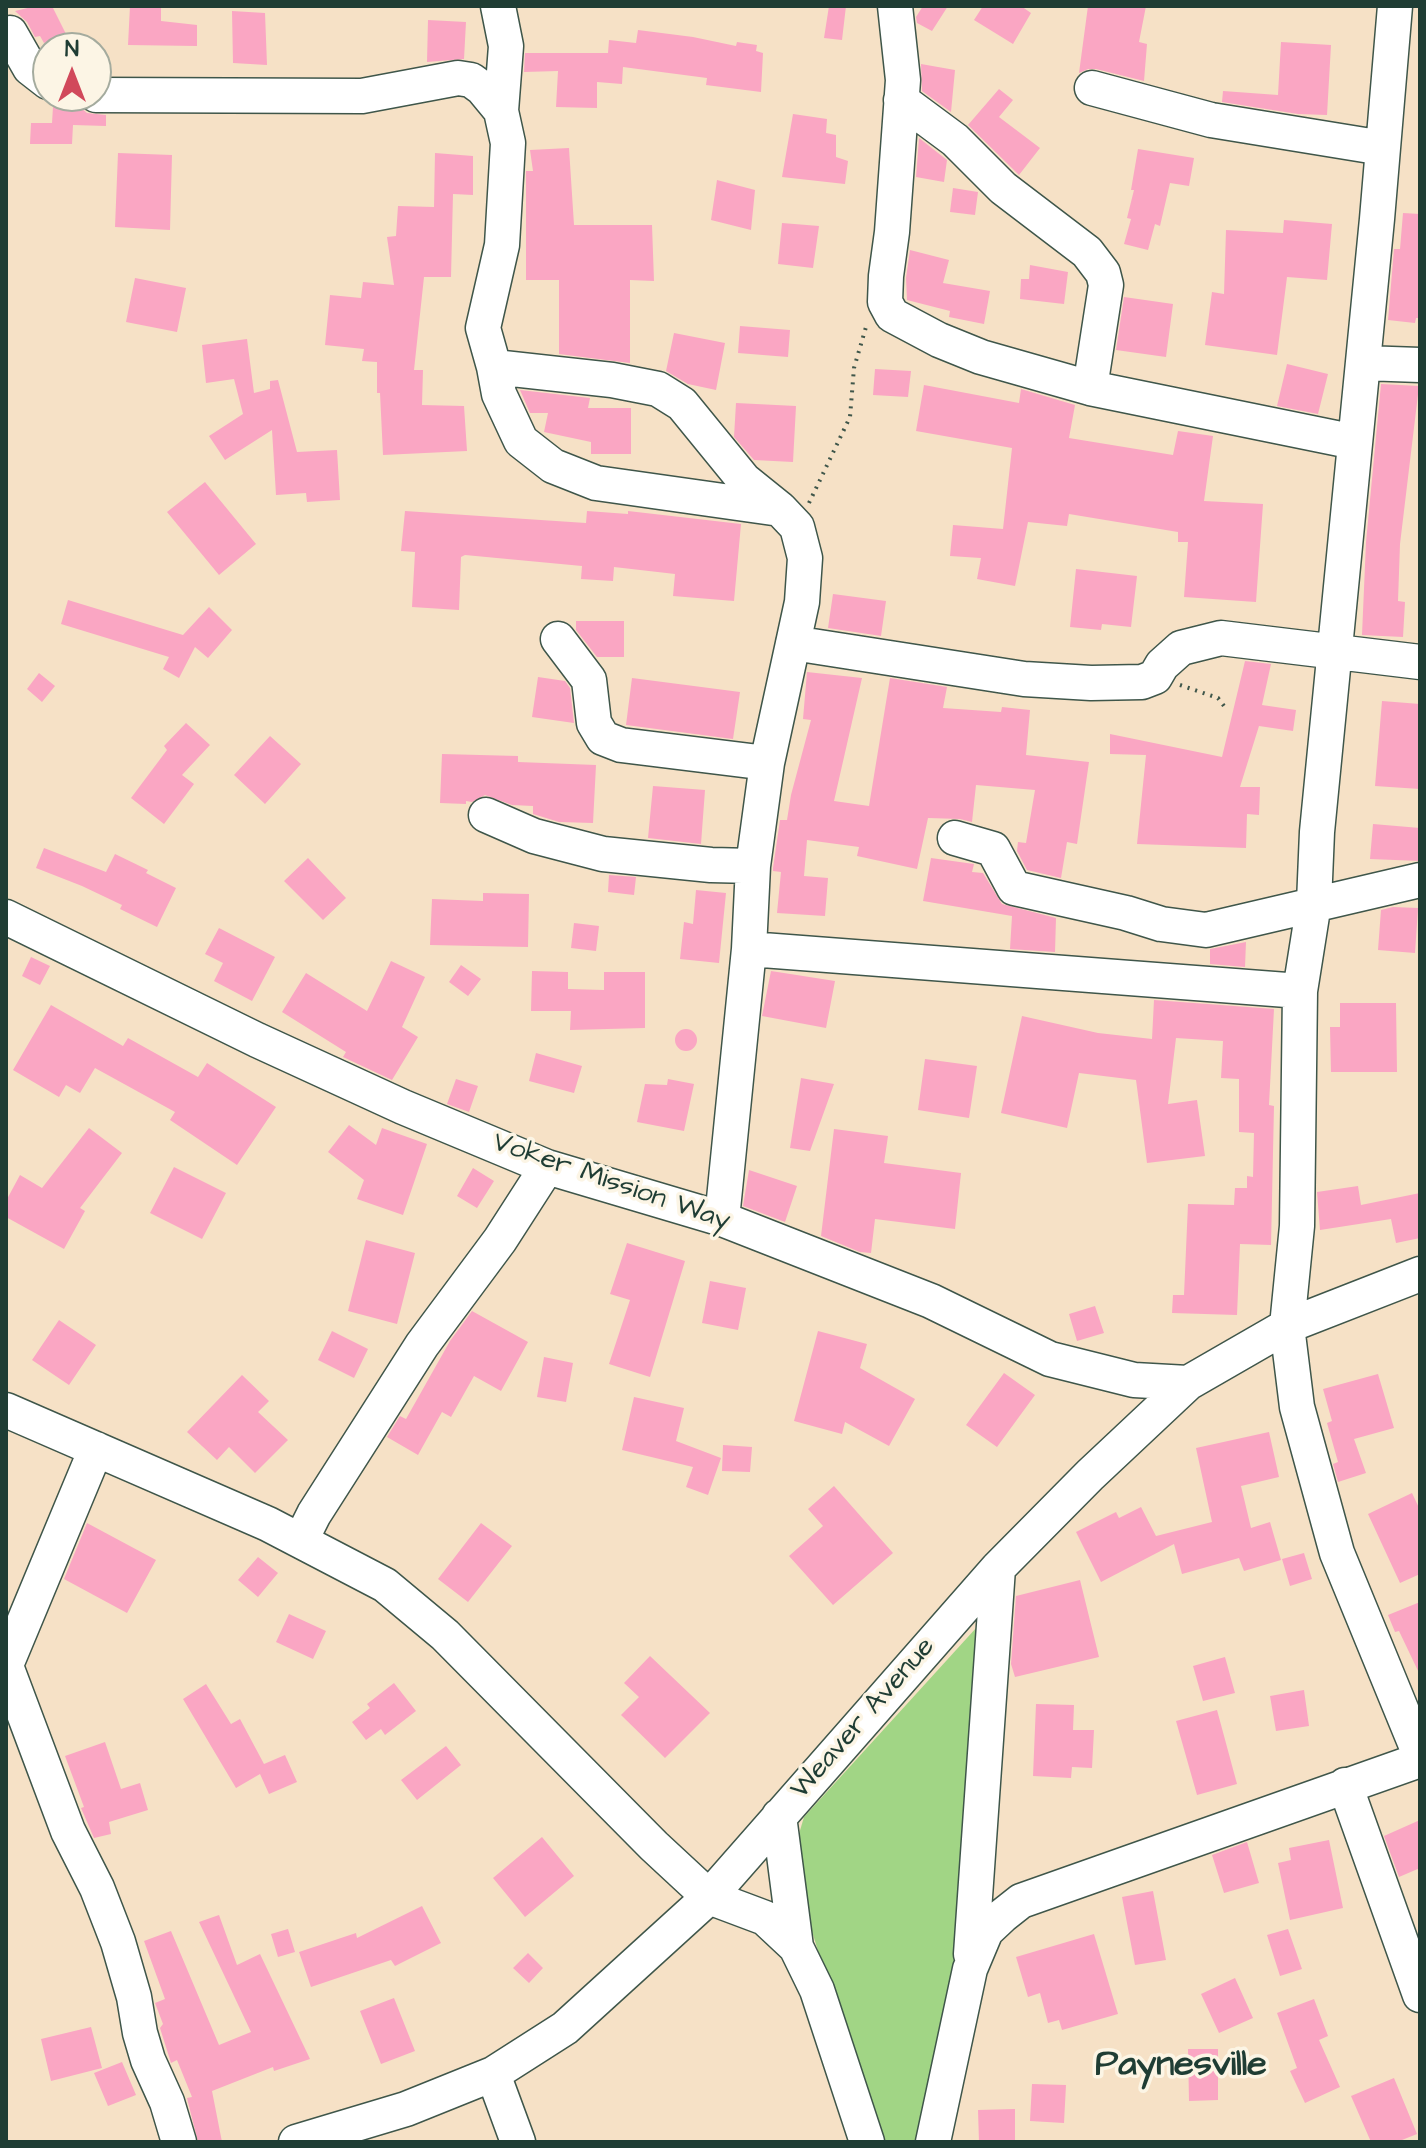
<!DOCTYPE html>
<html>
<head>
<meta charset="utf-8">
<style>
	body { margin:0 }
	#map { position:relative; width:1426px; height:2148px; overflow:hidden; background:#f6e1c6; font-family:"Architects Daughter",sans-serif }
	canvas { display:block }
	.frame { position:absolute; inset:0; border:8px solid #1f3d34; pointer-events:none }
	.north { position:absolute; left:32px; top:32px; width:80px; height:80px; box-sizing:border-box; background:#fcf5e5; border:2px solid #a4ab9e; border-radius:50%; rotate:0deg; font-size:22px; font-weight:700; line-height:32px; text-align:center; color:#1f3d34 }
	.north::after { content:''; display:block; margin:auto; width:28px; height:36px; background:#d1495b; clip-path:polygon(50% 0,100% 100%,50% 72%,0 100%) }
</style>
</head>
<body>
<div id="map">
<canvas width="1426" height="2148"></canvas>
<div class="frame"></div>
<div class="north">N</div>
</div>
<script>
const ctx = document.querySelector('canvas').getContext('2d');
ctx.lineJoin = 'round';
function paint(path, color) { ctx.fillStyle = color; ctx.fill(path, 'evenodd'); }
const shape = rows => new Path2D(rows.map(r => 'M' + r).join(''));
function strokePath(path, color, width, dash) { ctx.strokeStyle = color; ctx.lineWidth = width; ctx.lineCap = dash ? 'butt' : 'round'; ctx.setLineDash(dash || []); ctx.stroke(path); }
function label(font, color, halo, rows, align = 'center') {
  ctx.font = font + ' "Architects Daughter",sans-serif'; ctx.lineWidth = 7; ctx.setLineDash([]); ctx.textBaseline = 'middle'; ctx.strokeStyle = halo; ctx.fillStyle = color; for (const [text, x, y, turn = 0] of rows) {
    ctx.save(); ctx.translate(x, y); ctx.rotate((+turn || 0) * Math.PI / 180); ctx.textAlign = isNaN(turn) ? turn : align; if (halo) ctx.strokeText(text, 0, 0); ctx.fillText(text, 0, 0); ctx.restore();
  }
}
paint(shape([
	[977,1627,951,2037,929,2142,877,2142,794,1873,796,1844,804,1817]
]), '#a1d585');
paint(shape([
	[36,6,52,6,66,34,44,43,40,36,35,37,27,22,15,11],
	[130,6,161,8,161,21,197,25,197,46,128,45],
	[829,6,846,6,842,40,824,38],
	[923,6,948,6,932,31,917,23,916,17],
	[983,6,1021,6,1031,13,1013,44,974,20],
	[1088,6,1146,6,1139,42,1147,44,1144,81,1096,69,1088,69,1079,73],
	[232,11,265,13,267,65,233,63],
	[428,20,466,22,464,59,427,62],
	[638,30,693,37,736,46,737,42,757,45,756,51,763,53,761,92,706,85,707,78,623,67,622,84,597,82,597,108,556,107,558,71,524,72,525,53,608,53,609,40,636,43],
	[1281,42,1331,45,1327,115,1298,114,1222,102,1223,91,1278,95],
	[921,64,955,70,951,112,922,91],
	[999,89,1013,100,999,117,1040,148,1019,175,968,125],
	[53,107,81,108,87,113,106,115,106,126,73,125,72,144,30,144,31,123,52,123],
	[793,114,827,119,826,133,836,135,836,157,848,161,845,184,782,177],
	[919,138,947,160,944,182,916,177],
	[569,148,574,225,652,225,654,281,630,280,630,363,559,354,559,280,526,280,526,171,533,171,530,150],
	[1138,149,1194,158,1189,186,1170,183,1160,226,1155,224,1148,250,1124,244,1131,219,1127,218,1134,190,1131,190],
	[118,153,172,155,170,230,115,227],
	[435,153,473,156,473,195,453,194,451,277,424,277,414,370,423,370,422,405,464,406,467,451,383,455,380,393,377,393,377,362,362,361,364,349,325,345,330,295,361,298,363,282,394,285,387,237,396,236,398,206,434,207],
	[717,180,755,190,751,230,711,220],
	[953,188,978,192,975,215,950,212],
	[1403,213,1420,214,1420,318,1416,318,1415,323,1388,320,1394,249,1400,249],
	[1284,220,1332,224,1327,280,1287,277,1277,355,1205,345,1212,292,1224,294,1226,230,1283,233],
	[782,223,819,226,813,268,778,264],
	[910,250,949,260,943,283,990,291,984,324,949,317,950,311,907,300,906,278],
	[1030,265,1068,272,1064,304,1020,299,1021,279,1029,279],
	[135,278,186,288,177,332,126,322],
	[1124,297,1173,304,1166,357,1116,350],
	[740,326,790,330,788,357,738,353],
	[674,333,725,343,716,390,688,384,666,371],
	[247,339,254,393,270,389,270,381,278,380,297,452,337,450,340,500,307,502,306,493,276,495,272,430,225,460,209,436,243,414,234,379,206,383,202,345],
	[1287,364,1328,374,1318,414,1277,406],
	[875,369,911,371,908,397,873,395],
	[1381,384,1419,386,1400,544,1398,601,1405,602,1403,637,1362,635,1366,542],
	[924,385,1019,403,1021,389,1075,405,1069,438,1173,455,1178,431,1213,436,1204,501,1263,504,1256,602,1184,597,1188,542,1178,542,1178,532,1069,514,1067,526,1028,522,1015,586,977,579,981,558,950,556,953,525,1003,529,1012,448,916,431],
	[520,390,590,398,588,408,631,408,631,454,591,454,591,442,544,432,548,413,530,413],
	[736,403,796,406,793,462,754,460,734,437],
	[205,482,256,544,219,575,167,512],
	[405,511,586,523,587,511,628,514,628,511,741,524,734,601,673,596,675,574,614,567,613,581,581,579,582,566,465,555,461,557,459,610,412,607,415,552,401,551],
	[1076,569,1137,576,1131,627,1102,624,1101,630,1070,627],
	[833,594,886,601,881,636,828,628],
	[68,600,183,635,209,607,232,630,208,658,195,647,179,678,163,669,169,657,61,624],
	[576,621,624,621,624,657,597,657,576,630],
	[1245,661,1271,664,1262,705,1296,710,1293,731,1259,726,1240,787,1260,787,1259,815,1247,814,1246,848,1137,844,1146,755,1110,754,1110,734,1222,757],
	[807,672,862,678,834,801,869,806,890,678,947,687,943,708,1001,712,1002,707,1030,710,1026,755,1089,762,1077,844,1067,842,1061,878,1027,870,1017,851,1018,842,1026,843,1035,790,976,785,972,822,960,819,928,818,917,869,857,856,859,847,807,840,804,876,828,878,825,916,777,913,781,872,773,871,773,868,780,820,787,820,791,795,811,720,803,719],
	[39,673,55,686,42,702,27,689],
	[538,677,565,681,570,688,574,723,532,717],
	[632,678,740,692,733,739,626,725],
	[1382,701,1420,704,1420,789,1375,786],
	[186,723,210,745,182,775,194,784,164,824,131,798,167,750,164,746],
	[270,736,301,764,265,804,234,775],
	[442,754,518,756,518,762,596,765,593,823,559,822,533,814,533,806,512,805,485,795,472,802,466,801,466,804,440,803],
	[653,786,705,790,701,844,648,838],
	[1373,824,1420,828,1420,861,1370,859],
	[44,848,106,872,115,854,148,870,146,873,176,888,157,927,120,909,122,905,82,886,36,868],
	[308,858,346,898,323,920,284,881],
	[931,858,974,864,972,872,983,873,1002,904,1056,918,1055,952,1010,949,1012,916,923,901],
	[609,875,636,877,634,895,608,892],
	[696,890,726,893,719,963,680,959,684,922,693,924],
	[483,893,529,894,528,947,430,945,432,899,483,901],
	[1393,907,1418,908,1415,953,1378,950,1381,910],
	[574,923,599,926,596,951,571,948],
	[219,928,275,957,252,1001,214,981,223,963,205,954],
	[1246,942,1245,967,1210,964,1210,949],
	[31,957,50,966,40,985,22,976],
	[391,961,425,977,402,1027,418,1037,392,1080,343,1057,346,1052,282,1012,306,973,367,1011],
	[461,965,481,979,468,996,449,982],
	[532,971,568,972,568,989,604,990,604,972,645,972,645,1028,570,1030,571,1011,531,1011],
	[771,971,835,981,826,1028,762,1016],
	[1154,1000,1274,1009,1269,1105,1274,1106,1271,1245,1240,1244,1237,1315,1172,1313,1173,1295,1184,1295,1188,1204,1234,1205,1235,1188,1247,1188,1247,1176,1253,1177,1254,1133,1239,1132,1239,1079,1221,1078,1223,1041,1176,1038,1168,1104,1197,1100,1205,1156,1147,1163,1136,1080,1079,1073,1067,1128,1001,1113,1022,1016,1098,1033,1152,1039],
	[1340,1003,1396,1003,1397,1072,1331,1072,1330,1027,1340,1027],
	[51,1005,123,1046,128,1038,198,1077,207,1063,276,1107,237,1165,170,1120,175,1112,95,1068,80,1093,66,1085,59,1097,13,1070],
	'675 1040a11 11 0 1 1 22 0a11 11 0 1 1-22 0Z',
	[536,1053,582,1066,574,1093,529,1081],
	[925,1059,977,1066,969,1118,918,1110],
	[801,1078,834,1084,810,1151,790,1148],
	[456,1079,478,1086,469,1112,447,1104],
	[668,1079,694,1084,684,1131,637,1122,645,1084,667,1085],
	[349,1125,376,1145,382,1128,427,1144,403,1215,357,1199,364,1180,328,1152],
	[89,1128,122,1153,80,1208,85,1211,64,1249,6,1217,6,1201,20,1175,42,1188],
	[834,1129,888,1136,884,1163,961,1173,955,1229,875,1219,871,1253,860,1252,821,1236],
	[174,1167,226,1193,202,1239,150,1213],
	[473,1168,494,1181,477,1208,457,1196],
	[749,1170,797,1186,785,1222,743,1206],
	[1358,1186,1361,1205,1420,1193,1420,1238,1396,1243,1391,1219,1320,1230,1317,1192],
	[366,1240,415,1253,397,1324,348,1311],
	[627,1243,685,1261,650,1377,609,1364,630,1300,610,1294],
	[710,1281,746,1288,738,1330,702,1323],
	[1095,1306,1104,1333,1077,1341,1069,1314],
	[472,1311,528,1342,501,1391,474,1376,451,1417,442,1412,418,1455,387,1437,400,1416,406,1419,450,1341],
	[59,1320,96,1345,69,1385,32,1360],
	[332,1331,368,1349,354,1378,318,1360],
	[818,1331,867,1344,860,1368,915,1399,889,1446,845,1422,842,1434,794,1421],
	[544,1357,573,1363,566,1402,537,1397],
	[1004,1373,1035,1395,997,1447,966,1425],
	[1378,1374,1394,1428,1354,1439,1366,1473,1338,1482,1333,1464,1338,1462,1327,1423,1332,1421,1323,1389],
	[242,1375,269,1401,258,1412,288,1440,255,1473,229,1447,217,1460,187,1432],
	[634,1397,684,1408,676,1441,721,1458,708,1495,686,1487,693,1467,622,1450],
	[1269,1432,1279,1477,1241,1486,1251,1528,1270,1522,1281,1560,1244,1571,1239,1558,1182,1574,1174,1544,1101,1582,1076,1532,1116,1512,1119,1518,1141,1507,1156,1536,1212,1522,1196,1448],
	[723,1445,752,1447,750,1472,722,1471],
	[834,1486,893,1553,833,1605,789,1556,823,1526,808,1509],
	[1412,1493,1420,1510,1420,1574,1400,1583,1368,1514],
	[87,1523,156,1560,127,1613,64,1579],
	[481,1523,512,1546,468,1602,438,1579],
	[1304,1553,1312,1579,1290,1586,1282,1559],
	[258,1557,278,1573,258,1597,238,1580],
	[1080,1580,1099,1657,1015,1677,1011,1664,1016,1596],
	[1420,1602,1420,1675,1399,1631,1395,1632,1388,1615],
	[289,1614,326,1631,313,1659,276,1642],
	[650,1656,710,1713,665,1758,621,1715,639,1697,624,1683],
	[1225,1657,1235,1693,1203,1701,1193,1666],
	[394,1683,416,1711,385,1735,381,1729,366,1740,352,1722,370,1708,367,1704],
	[206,1684,231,1724,240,1719,264,1764,285,1755,297,1782,269,1794,260,1774,236,1788,183,1699],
	[1304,1690,1309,1726,1276,1731,1270,1696],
	[1036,1704,1074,1705,1073,1730,1094,1730,1092,1768,1072,1767,1071,1778,1033,1776],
	[1217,1710,1237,1784,1197,1795,1176,1721],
	[105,1742,121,1789,140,1783,148,1810,109,1822,111,1834,94,1838,81,1808,84,1807,65,1756],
	[446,1746,461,1765,417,1800,401,1780],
	[1420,1820,1420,1868,1399,1877,1384,1836],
	[542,1837,574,1876,525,1917,493,1878],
	[1329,1840,1343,1908,1290,1920,1278,1863,1291,1860,1289,1848],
	[1247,1842,1259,1883,1224,1893,1212,1855],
	[1153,1891,1166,1960,1135,1965,1122,1897],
	[422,1906,441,1943,395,1966,391,1960,311,1987,299,1952,356,1933,357,1938],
	[219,1915,237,1965,260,1954,310,2059,274,2071,273,2067,212,2091,222,2142,198,2142,187,2098,192,2097,177,2060,171,2063,160,2028,163,2024,155,2003,165,1999,144,1941,171,1931,219,2045,251,2032,199,1922],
	[288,1929,295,1952,278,1957,271,1934],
	[1288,1929,1302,1969,1280,1976,1267,1935],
	[1094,1934,1118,2014,1062,2030,1059,2020,1048,2023,1040,1993,1028,1997,1016,1957],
	[528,1953,543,1968,529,1983,513,1968],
	[1235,1978,1253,2018,1219,2033,1201,1994],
	[394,1998,415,2051,381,2064,360,2011],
	[1314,1999,1328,2036,1319,2040,1340,2087,1305,2103,1290,2071,1297,2068,1277,2013],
	[91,2027,102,2068,51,2081,41,2039],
	[1188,2049,1218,2049,1218,2100,1189,2101],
	[122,2062,136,2095,108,2106,94,2073],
	[1394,2078,1417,2134,1397,2142,1371,2142,1351,2096],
	[1032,2084,1066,2085,1064,2123,1030,2121],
	[1015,2109,1015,2142,979,2142,978,2110]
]), '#faa6c3');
const minor = shape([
	[498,6,506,46,501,111],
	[895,6,903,80,892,232,886,276,885,302,892,315,939,340,981,357,1090,388,1355,442],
	[1395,6,1377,219,1317,832,1314,903,1300,991,1297,1226,1287,1326,1297,1407,1337,1553,1420,1755],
	[10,33,30,68,48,82],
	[1092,88,1211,120,1383,148],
	[96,95,362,96,458,78,471,80,482,88,501,111,508,143,502,245,483,328,494,367,499,394,521,441,553,466,596,483,780,509,797,527,805,558,802,602,767,763,753,866,749,949,722,1219],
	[901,100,955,140,1003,188,1087,252,1103,273,1106,285,1090,388],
	[1363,363,1420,365],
	[494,367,612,380,658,389,682,404,744,480,780,509],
	[558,639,589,680,594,723,603,738,621,745,767,763],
	[793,643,1024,679,1091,683,1142,682,1155,677,1162,665,1181,648,1221,638,1420,662],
	[486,815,534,836,603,854,711,865,753,866],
	[955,838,993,849,1014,888,1126,913,1161,924,1206,930,1420,880],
	[6,917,257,1040,403,1107,547,1167,722,1219,931,1301,1050,1359,1134,1380,1188,1383],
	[749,949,1300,991],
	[6,1410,268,1524,385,1585,445,1635,654,1846,709,1897,765,1918,796,1947],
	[301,1540,314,1514,422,1345,500,1240,547,1167],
	[6,1665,96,1449],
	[6,1666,68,1831,97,1888,118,1942,134,1997,140,2033,148,2060,167,2102,179,2142],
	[1345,1785,1420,1995],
	[779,1816,796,1947,817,1990,867,2142],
	[971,1954,998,1568],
	[493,2074,518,2142],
	[296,2142,406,2109,493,2074,565,2028,709,1897,998,1568,1090,1475,1188,1383,1287,1326,1420,1274],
	[933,2142,970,1969,986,1931,1002,1916,1021,1901,1420,1760]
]);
strokePath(minor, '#3f564a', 37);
strokePath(shape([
	[809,503,850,417,854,368,866,327],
	[1180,685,1218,698,1227,710]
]), '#3f564a', 4, [2, 6]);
strokePath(minor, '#fff', 34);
label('28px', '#1f3d34', '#fcf5e5', [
	["Voker Mission Way",611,1183,19],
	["Weaver Avenue",864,1719,-49]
]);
label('bold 36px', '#1f3d34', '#fcf5e5', [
	["Paynesville",1181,2066]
]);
</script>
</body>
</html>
